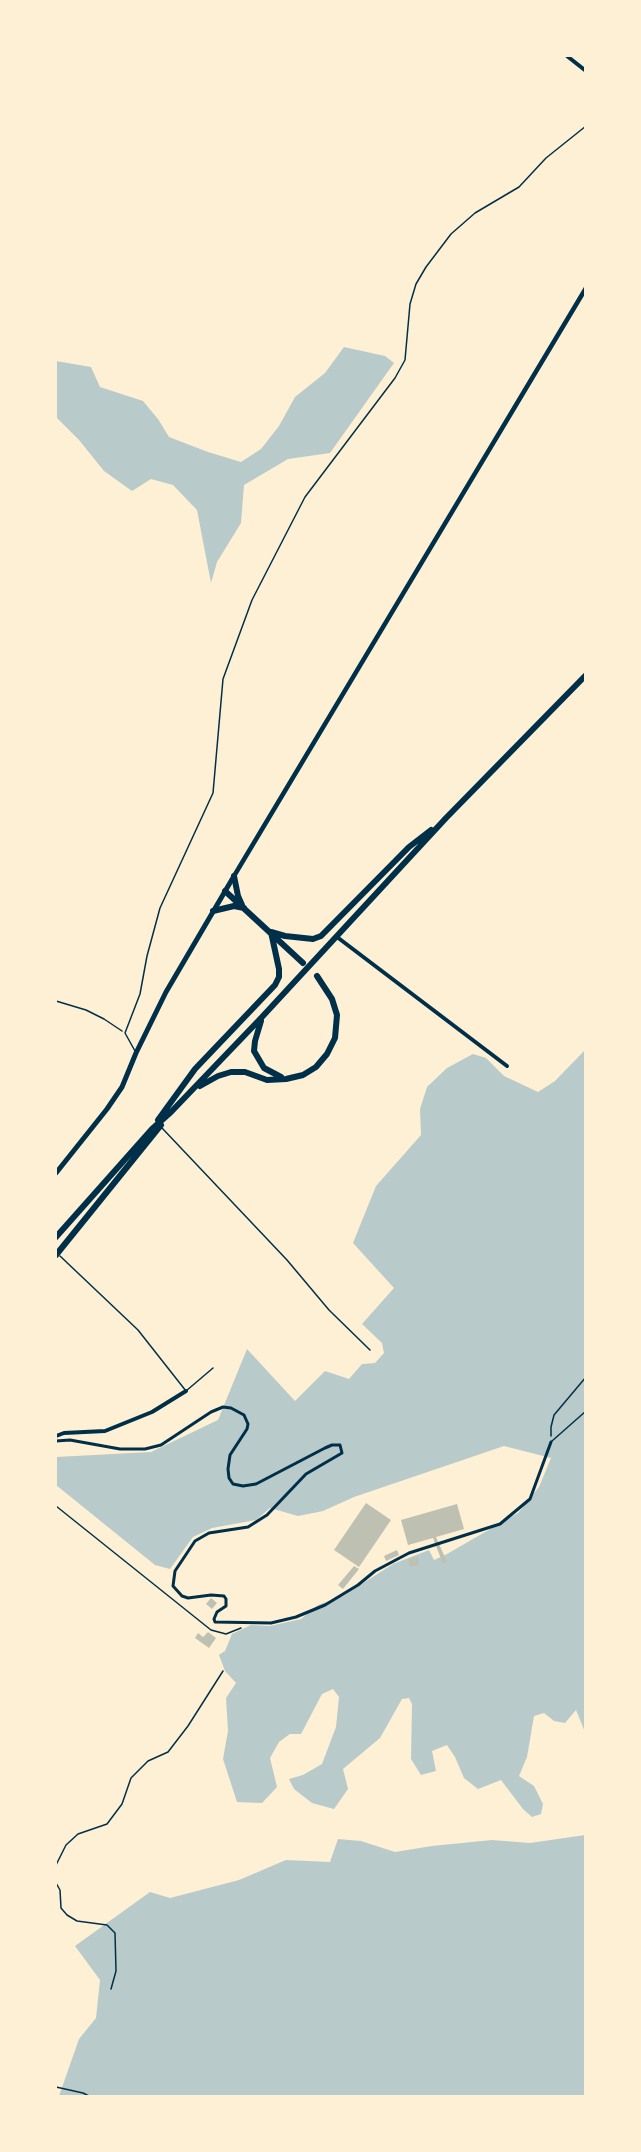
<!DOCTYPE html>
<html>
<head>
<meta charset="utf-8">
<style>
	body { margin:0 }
	#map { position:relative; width:641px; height:2152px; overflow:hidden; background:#fdf0d5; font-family:"Asap Condensed",sans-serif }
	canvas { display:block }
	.frame { position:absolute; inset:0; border:57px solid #fdf0d5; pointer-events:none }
</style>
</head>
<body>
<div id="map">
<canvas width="641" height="2152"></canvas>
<div class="frame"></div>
</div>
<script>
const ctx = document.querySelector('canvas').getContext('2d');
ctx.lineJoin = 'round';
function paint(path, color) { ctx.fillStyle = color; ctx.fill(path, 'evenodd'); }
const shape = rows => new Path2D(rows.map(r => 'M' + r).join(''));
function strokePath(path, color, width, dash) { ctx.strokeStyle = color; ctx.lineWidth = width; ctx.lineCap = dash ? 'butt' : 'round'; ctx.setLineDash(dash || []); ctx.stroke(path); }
paint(shape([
	[344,347,385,356,394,363,330,453,288,459,244,485,241,523,217,562,211,583,197,510,173,485,151,479,132,491,104,471,79,440,56,417,56,361,91,367,100,387,143,401,158,419,169,437,208,452,241,462,261,449,279,426,295,397,325,373],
	[585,1050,585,1732,576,1710,565,1723,554,1721,544,1713,534,1716,527,1757,519,1776,534,1786,543,1804,541,1814,532,1817,523,1809,501,1780,478,1789,464,1778,455,1757,447,1745,432,1751,436,1771,421,1775,411,1759,412,1704,409,1698,402,1699,380,1738,343,1769,348,1789,334,1809,312,1803,294,1789,289,1779,303,1775,322,1764,336,1727,339,1697,333,1689,322,1694,301,1734,290,1734,279,1742,270,1758,277,1787,262,1803,237,1802,223,1759,228,1731,226,1698,236,1683,225,1671,219,1655,225,1651,232,1634,251,1625,270,1626,301,1619,318,1605,343,1596,393,1564,429,1550,434,1560,447,1554,518,1513,539,1487,551,1458,504,1446,354,1497,323,1511,298,1516,270,1508,256,1520,212,1528,193,1537,170,1569,155,1565,56,1485,56,1457,151,1452,218,1420,247,1349,295,1401,325,1371,349,1379,362,1364,375,1363,384,1353,382,1343,362,1324,394,1288,353,1243,376,1186,421,1135,420,1109,427,1087,447,1068,473,1054,486,1058,504,1076,538,1092,555,1081],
	[585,1835,585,2096,59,2096,79,2039,96,2018,100,1980,75,1946,150,1892,170,1898,239,1880,286,1860,330,1862,338,1839,361,1841,395,1852,432,1846,492,1840,530,1843]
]), '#b9caca');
paint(shape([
	[366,1503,391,1520,359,1567,334,1550],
	[457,1504,464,1529,436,1537,447,1562,443,1564,433,1538,408,1545,401,1520],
	[397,1550,399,1555,386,1561,384,1556],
	[418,1557,419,1565,410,1567,408,1559],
	[354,1566,359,1569,343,1589,338,1585],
	[211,1598,217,1603,212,1609,206,1604],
	[208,1632,216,1638,209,1648,195,1638,198,1633,203,1637]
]), '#bec0b2');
strokePath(shape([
	[56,1001,86,1010,104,1019,122,1031],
	[551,1436,551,1427,554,1415,586,1377],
	[56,1506,211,1630,226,1634,241,1628],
	[56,1865,66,1845,78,1834,107,1824,122,1804,131,1778,148,1761,168,1752,188,1726,223,1671],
	[56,1883,60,1890,61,1908,67,1915,77,1921,107,1925,115,1933,116,1971,111,1989]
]), '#003049', 1.5);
strokePath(shape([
	[135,1051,125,1033,140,994,147,956,160,908,213,793,223,679,252,600,305,497,395,378,405,360,410,304,416,284,426,267,451,234,475,213,519,187,546,158,586,126],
	[162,1128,287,1260,329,1310,370,1350],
	[60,1256,138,1330,186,1391,213,1368],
	[552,1441,586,1411],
	[56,2087,83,2093,89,2096]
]), '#003049', 1.5);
strokePath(shape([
	[56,1441,70,1440,120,1449,145,1449,161,1445,211,1412,223,1407,231,1408,244,1415,248,1424,247,1429,230,1455,228,1469,229,1478,233,1484,243,1486,256,1484,325,1448,332,1445,340,1445,342,1453,306,1474,267,1515,248,1527,209,1533,195,1541,175,1571,173,1586,182,1596,188,1598,211,1595,224,1596,226,1599,226,1606,217,1612,214,1619,215,1622,271,1623,296,1617,325,1605,358,1585,375,1571,409,1553,500,1524,530,1499,551,1442]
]), '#003049', 3);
strokePath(shape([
	[567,56,586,71],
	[337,937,507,1066],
	[56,1436,64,1433,105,1431,152,1412,186,1391]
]), '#003049', 4);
strokePath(shape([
	[234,876,586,288]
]), '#003049', 4.5);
strokePath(shape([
	[56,1173,107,1109,122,1087,136,1053,166,992,234,876]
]), '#003049', 5);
strokePath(shape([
	[234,876,238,896,242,905],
	[225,891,303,963],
	[213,911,234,906,244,908],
	[271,932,285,936,313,939,321,936,409,847,431,830],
	[261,1021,255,1041,254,1051,264,1068,281,1077],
	[200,1086,218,1076,231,1072,245,1072,267,1080,286,1079,303,1075,316,1067,327,1054,335,1038,337,1015,332,999,317,976],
	[158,1120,195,1069,275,985,279,977,279,969,271,932],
	[56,1237,152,1129,171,1112,262,1017,446,818,586,675],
	[56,1255,161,1125]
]), '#003049', 6);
</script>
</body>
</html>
